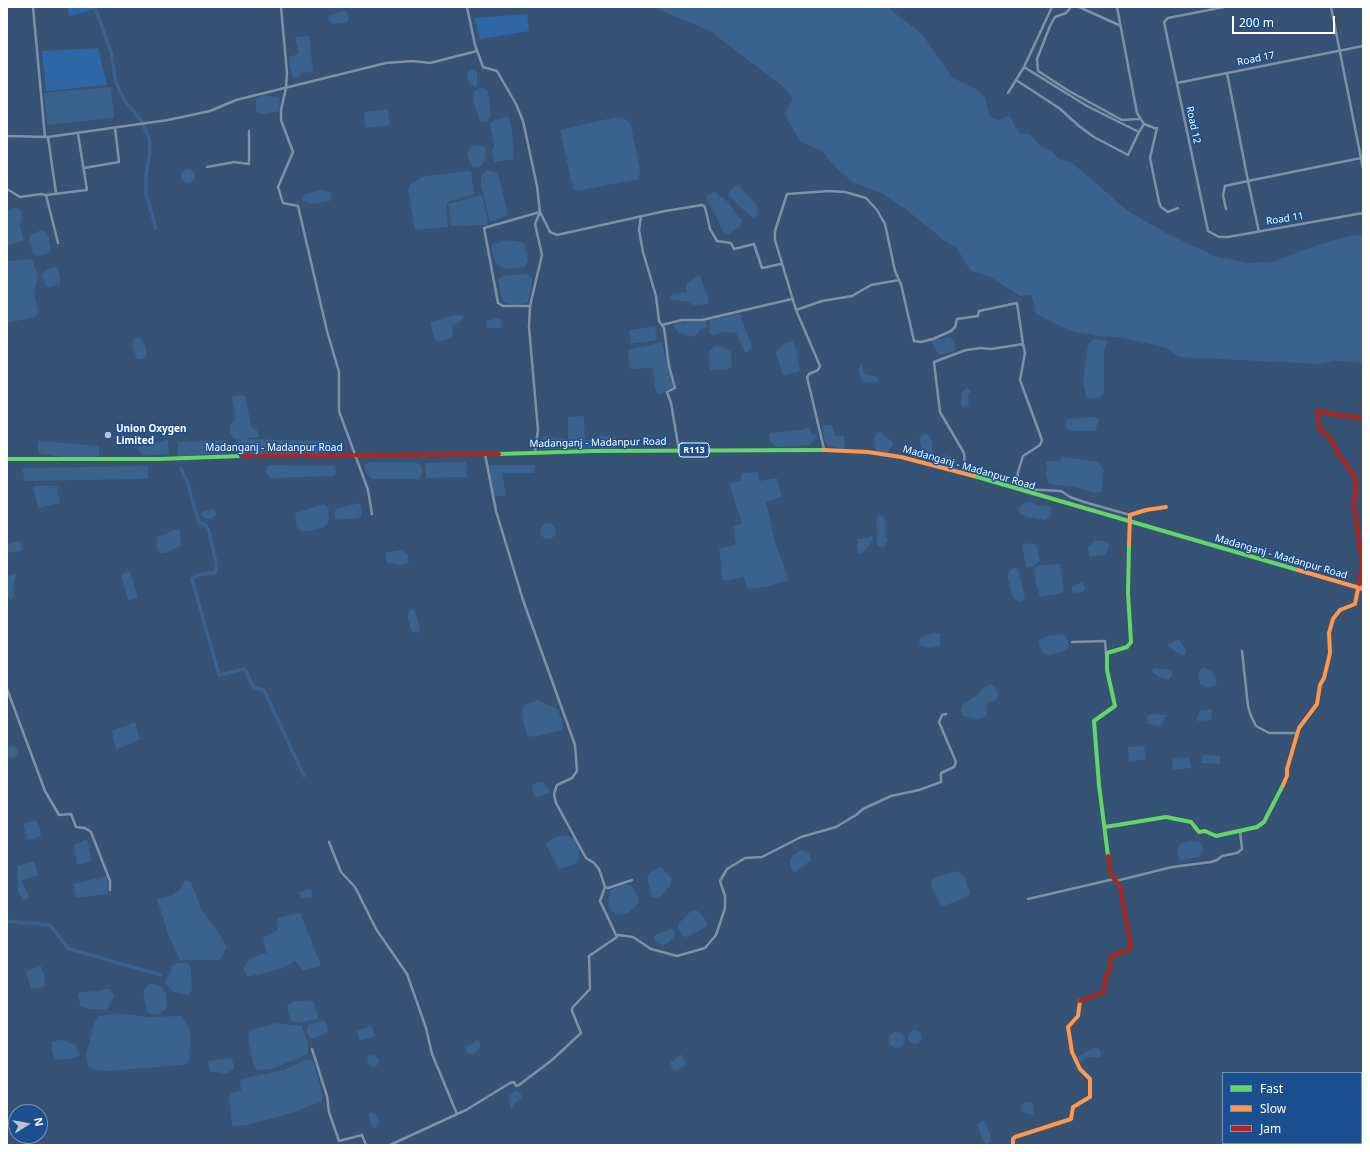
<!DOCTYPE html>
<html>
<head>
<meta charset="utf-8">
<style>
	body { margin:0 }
	#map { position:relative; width:1370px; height:1152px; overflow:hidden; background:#365274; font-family:"Noto Sans",sans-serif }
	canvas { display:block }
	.frame { position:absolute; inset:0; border:8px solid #fff; pointer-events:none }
	.legend { position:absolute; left:1222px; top:1072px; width:140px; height:72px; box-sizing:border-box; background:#1b4f8f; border:1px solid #7695bc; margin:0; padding:5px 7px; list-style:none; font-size:12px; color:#fff }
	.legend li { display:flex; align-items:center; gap:8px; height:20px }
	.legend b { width:20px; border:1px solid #7695bc }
	.north { position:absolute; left:8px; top:1104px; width:40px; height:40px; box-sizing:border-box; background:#1b4f8f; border:1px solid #7695bc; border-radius:50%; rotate:79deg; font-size:11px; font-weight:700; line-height:16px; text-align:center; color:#fff }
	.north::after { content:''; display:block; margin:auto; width:14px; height:18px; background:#b9c2ce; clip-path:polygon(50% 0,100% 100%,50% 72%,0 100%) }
	.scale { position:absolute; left:1232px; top:16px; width:103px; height:18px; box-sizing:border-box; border:2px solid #fff; border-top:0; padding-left:5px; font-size:12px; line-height:14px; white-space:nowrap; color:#fff; -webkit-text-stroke:3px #1b4f8f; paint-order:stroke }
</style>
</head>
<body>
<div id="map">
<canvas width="1370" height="1152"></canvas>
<div class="frame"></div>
<ul class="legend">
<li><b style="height:5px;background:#63d668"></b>Fast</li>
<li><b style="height:5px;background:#ff974d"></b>Slow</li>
<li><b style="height:5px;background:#b3261e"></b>Jam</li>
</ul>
<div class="north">N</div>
<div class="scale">200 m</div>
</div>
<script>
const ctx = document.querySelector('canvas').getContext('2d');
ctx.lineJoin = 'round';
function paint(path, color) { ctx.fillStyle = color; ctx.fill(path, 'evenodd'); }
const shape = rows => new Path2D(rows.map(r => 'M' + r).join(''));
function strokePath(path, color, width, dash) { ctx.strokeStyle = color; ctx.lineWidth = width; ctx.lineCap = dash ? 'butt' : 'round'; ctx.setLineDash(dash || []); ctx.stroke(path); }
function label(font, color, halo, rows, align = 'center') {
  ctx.font = font + ' "Noto Sans",sans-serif'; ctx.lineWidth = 3; ctx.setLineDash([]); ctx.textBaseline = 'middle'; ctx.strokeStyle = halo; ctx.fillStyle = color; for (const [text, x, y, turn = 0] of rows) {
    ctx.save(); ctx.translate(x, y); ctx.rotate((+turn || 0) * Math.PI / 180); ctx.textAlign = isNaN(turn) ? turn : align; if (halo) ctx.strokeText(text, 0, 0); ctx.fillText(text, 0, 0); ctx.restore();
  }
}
paint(shape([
	[68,7,94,7,95,9,69,16],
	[527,14,529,31,480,39,474,18],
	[98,48,107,85,46,91,42,51]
]), '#2f66a5');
paint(shape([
	[653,7,887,7,922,34,953,78,976,89,985,97,989,114,994,119,999,120,1007,116,1011,117,1015,127,1021,134,1030,134,1039,145,1051,151,1059,159,1072,163,1128,211,1168,234,1215,256,1249,263,1272,262,1314,246,1349,236,1363,235,1363,363,1335,361,1319,364,1179,357,1166,348,1150,344,1117,337,1098,336,1071,331,1054,323,1035,313,1034,300,1030,295,1020,296,992,278,970,270,956,247,946,242,908,211,881,193,853,182,838,170,822,151,801,142,784,114,793,99,786,89,710,31],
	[345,10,347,11,349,20,346,23,332,24,329,21,328,16,330,15],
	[309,36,313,72,301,73,299,77,293,79,288,57,299,54,295,37],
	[472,69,476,70,477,73,477,86,475,87,468,82,467,78,468,72],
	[111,87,114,118,47,125,44,93],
	[482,87,487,90,489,96,491,116,488,121,481,123,474,104,474,91],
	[264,95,280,97,279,111,263,114,256,112,256,98],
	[388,109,390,125,366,128,364,117,365,112],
	[508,116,512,131,514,159,494,162,492,152,494,145,490,124,494,120],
	[616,117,624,118,631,125,640,169,639,179,577,191,573,189,560,130],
	[478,145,486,147,486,157,482,166,473,168,467,155,471,146],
	'181 176a7 7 0 1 1 14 0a7 7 0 1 1-14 0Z',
	[487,170,498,173,508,215,494,221,489,220,481,184,481,176],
	[471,171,474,194,449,201,446,204,448,227,415,230,408,190,410,184,425,176],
	[738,185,756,204,758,212,755,218,751,216,729,196,730,190],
	[322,190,332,193,330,201,314,204,305,202,302,199,306,194],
	[714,192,727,201,742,221,740,226,729,234,727,235,722,231,717,218,706,200,707,196],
	[482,195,488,222,486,225,451,226,448,204],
	[16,207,21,211,22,216,20,225,24,241,10,245,7,245,7,213,9,210],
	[41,230,45,231,48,236,51,248,49,253,40,256,35,255,32,252,29,241,30,235],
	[509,240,522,242,524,244,528,261,525,267,505,269,495,262,492,252,493,244],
	[30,259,33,261,38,277,34,293,38,313,35,317,7,323,7,261],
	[57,267,60,276,60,284,48,287,45,285,41,274,48,269],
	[525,274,531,277,532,280,528,303,515,305,502,301,498,279,503,276],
	[700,275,704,286,704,290,708,296,708,304,693,305,686,301,671,300,670,297,672,294,687,292,686,284],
	[740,314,752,347,748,352,745,352,736,333,723,332,713,335,710,334,709,331,710,320],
	[457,315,463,316,463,320,452,326,453,336,451,338,440,342,435,340,430,323,442,318],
	[499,318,502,321,501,328,487,328,486,321],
	[706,320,707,327,700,329,697,335,692,337,678,332,674,327,675,324,679,323],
	[655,326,657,340,630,344,629,330],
	[949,337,954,340,955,351,939,355,931,341],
	[136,338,142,339,147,352,146,357,142,359,137,359,133,348,133,340],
	[1094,339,1108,341,1104,351,1104,393,1100,397,1093,399,1086,397,1083,381,1088,344],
	[791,341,793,341,797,351,800,369,798,372,784,375,782,374,776,352,783,344],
	[662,342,673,388,659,395,655,388,653,368,630,369,628,352,630,349,647,346],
	[715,346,724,347,731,352,732,366,727,370,710,370,709,351],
	[861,362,864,373,879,378,878,382,866,382,861,379,859,372],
	[967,388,971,391,968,395,969,404,967,407,963,408,961,403,962,391],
	[243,395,246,397,251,427,257,430,259,437,243,439,328,441,333,444,332,448,327,454,237,455,236,441,240,439,235,439,230,433,230,424,236,419,232,396],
	[584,416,585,449,540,449,543,437,568,439,568,417],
	[1095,417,1099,419,1095,431,1072,431,1065,427,1066,420,1069,419],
	[826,425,832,425,835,436,844,436,845,448,841,449,826,445,822,429,823,425],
	[809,427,812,434,816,434,817,437,810,445,776,447,770,442,769,436,771,433,801,430],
	[877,433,881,433,893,442,892,447,886,454,879,453,876,450,874,439],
	[925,434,929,435,932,442,932,453,929,457,922,457,920,454,921,447,919,437],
	[600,435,616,437,617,447,610,449,588,448,588,440,597,439],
	[168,440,169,454,143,456,137,447],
	[228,440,226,453,178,456,178,442],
	[38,441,99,446,99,456,93,458,61,457,38,453],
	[947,455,958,461,952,469,947,468,940,462,940,456],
	[1063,457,1098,462,1104,470,1101,492,1096,493,1070,486,1049,484,1045,474,1047,472,1046,463,1048,461,1059,461],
	[372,462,416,462,421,466,423,473,418,479,372,479,367,474,364,464],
	[466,462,467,477,426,478,426,463],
	[269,465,334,466,337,471,334,476,272,478,269,477,266,472,267,467],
	[489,465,534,465,534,473,502,473,506,495,494,497],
	[148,466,148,479,25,481,22,468],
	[758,472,759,481,777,478,782,497,766,502,775,542,789,580,766,587,747,589,744,577,723,581,719,548,736,545,733,527,742,523,729,484,741,480,741,473],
	[33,486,57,486,60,503,38,508],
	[1030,501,1036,505,1051,506,1052,515,1045,520,1027,517,1019,513,1019,508,1024,503],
	[360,503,362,509,361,516,357,518,335,520,334,513,336,509],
	[324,504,328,508,329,520,327,525,323,528,309,531,302,531,297,528,295,517,296,513],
	[214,509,217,514,213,518,207,519,201,515,203,511],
	[878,515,884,517,886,523,885,531,888,541,883,548,878,546,876,540,878,533,876,519],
	'540 531a8 8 0 1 1 16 0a8 8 0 1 1-16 0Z',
	[177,529,180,531,181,546,165,553,159,553,157,548,157,537],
	[872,536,873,539,868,547,861,553,858,553,857,539,868,538],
	[1095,540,1108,542,1109,547,1105,555,1089,557,1088,547],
	[20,541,22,548,21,551,7,553,7,544],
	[1030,543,1037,545,1040,561,1034,566,1026,567,1022,545],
	[401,550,408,555,409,561,408,563,399,565,388,563,386,561,386,554,388,552],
	[1060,564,1064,591,1058,594,1040,597,1036,583,1034,568,1043,565],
	[1016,568,1018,569,1025,596,1024,600,1019,602,1013,598,1007,575,1010,570],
	[130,571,138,597,128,600,121,574],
	[16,574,13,590,15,596,11,599,7,596,7,576],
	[1083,582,1085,589,1082,592,1073,593,1071,586],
	[410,610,414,610,418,620,420,628,418,633,412,632,411,629,407,615],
	[932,633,939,633,940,635,940,646,929,648,922,646,919,644,920,638],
	[1064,634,1069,645,1067,650,1050,655,1042,652,1039,645,1039,640,1047,636],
	[1179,640,1186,650,1185,655,1179,654,1168,646,1168,644],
	[1153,668,1171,670,1173,675,1168,680,1159,677,1152,672],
	[1202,668,1206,668,1213,672,1217,682,1215,686,1208,688,1200,684,1198,673],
	[991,684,996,688,998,695,996,700,986,703,987,716,979,719,962,716,961,710,963,704,978,695,984,687],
	[538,700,557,709,563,721,562,730,532,737,527,735,522,718,523,708,526,704],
	[1212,709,1211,720,1198,721,1196,720,1200,710],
	[1151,714,1166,715,1163,723,1160,726,1148,724,1147,717],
	[135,722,140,739,116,750,112,731],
	'6 752a6 6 0 1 1 12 0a6 6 0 1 1-12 0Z',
	[1144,746,1146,759,1129,762,1128,747],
	[1203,755,1220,756,1220,764,1201,763],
	[1189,757,1191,768,1173,770,1172,758],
	[538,782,544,783,549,789,549,793,537,797,534,796,532,785],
	[36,820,39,825,41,835,37,838,27,840,23,823],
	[565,835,573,838,579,848,579,856,577,863,564,868,558,868,546,845,547,842,553,838],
	[87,839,92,861,77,865,74,845],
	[1189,841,1200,842,1203,847,1202,853,1198,857,1180,861,1177,850,1180,844],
	[802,850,809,853,811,860,795,872,791,868,790,860,793,855],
	[34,861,38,875,21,881,30,898,23,900,18,892,18,866],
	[661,867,671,878,671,885,661,896,655,898,652,897,647,877,652,871],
	[957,871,964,876,970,894,967,897,941,907,931,886,932,880,937,877],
	[107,876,108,894,76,898,73,884],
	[185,880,191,882,202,911,219,933,227,947,220,960,180,960,168,934,157,899,171,896,180,889],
	[624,884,631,885,638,896,639,903,628,913,621,915,612,912,608,906,610,890],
	[311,889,313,897,301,899,299,892],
	[694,911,698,911,704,917,708,926,687,937,682,936,678,928,678,924,690,912],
	[300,913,321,965,303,971,295,961,281,969,247,977,243,968,250,958,266,953,263,937,278,930,277,918],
	[672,929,675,933,673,938,668,943,662,945,655,942,654,938,656,934],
	[187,963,191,966,191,973,192,989,189,995,174,992,165,983,172,966,178,963],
	[41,966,44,975,45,987,31,989,26,971],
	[151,983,163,988,166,994,166,1010,157,1014,150,1014,147,1011,143,992,147,985],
	[105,989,110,989,114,995,108,1010,89,1009,80,1005,78,994,81,992,100,991],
	[309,1000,314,1002,318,1016,317,1019,298,1023,290,1020,287,1006,293,1002],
	[119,1013,147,1017,182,1016,189,1028,191,1040,189,1061,185,1065,105,1071,96,1070,88,1066,86,1055,94,1024,98,1016],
	[324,1020,327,1025,328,1032,314,1038,309,1037,307,1031,308,1025],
	[276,1023,302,1026,308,1043,308,1054,272,1069,257,1070,253,1064,248,1035,250,1030],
	[371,1026,376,1036,359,1041,357,1031],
	'908 1037a7 7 0 1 1 14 0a7 7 0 1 1-14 0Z',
	'889 1040a8 8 0 1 1 16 0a8 8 0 1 1-16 0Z',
	[63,1040,76,1045,79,1056,70,1059,55,1060,52,1052,52,1041],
	[478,1040,481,1047,474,1054,468,1054,464,1046,470,1045],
	[1095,1047,1100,1050,1101,1055,1099,1057,1088,1057,1079,1063,1077,1057],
	'367 1061a6 6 0 1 1 12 0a6 6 0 1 1-12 0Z',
	[680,1055,682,1055,686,1064,678,1070,673,1070,670,1063],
	[231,1058,234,1065,234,1069,231,1071,225,1074,210,1071,208,1062,209,1061],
	[305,1060,312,1060,315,1068,323,1096,321,1102,282,1116,245,1125,234,1126,232,1124,229,1097,232,1093,241,1091,240,1081,241,1079,284,1070],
	[516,1091,520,1093,523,1098,515,1103,511,1110,509,1096],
	[1025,1102,1033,1103,1034,1115,1023,1113,1021,1108,1022,1104],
	[371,1112,375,1113,379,1122,377,1127,374,1128,371,1124,368,1114],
	[985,1120,992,1141,986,1144,982,1139,977,1124]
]), '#3b618d');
strokePath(shape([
	[95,7,111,52,116,83,125,101,140,119,149,138,150,149,146,176,146,194,156,228],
	[181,469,187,481,199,523,205,524,209,531,216,563,216,572,198,575,192,579,219,675,245,669,254,688,264,690,304,776],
	[7,921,50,925,69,949,161,975]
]), '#3b618d', 3.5);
strokePath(shape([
	[33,7,45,137],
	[281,7,287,73,286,88,281,110,281,120,293,152,278,187,283,203,298,206,327,331,339,372,339,411,368,490,372,514],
	[467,7,475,45,483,67,497,71,516,104,523,121,537,186,540,212,484,228,498,303,503,306,530,306],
	[1071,7,1066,13,1055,17,1050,26,1037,59,1038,71,1069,91,1122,120,1139,119],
	[1079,7,1121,26],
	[1117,7,1137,113,1144,124,1157,129],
	[1224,7,1168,18,1164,22,1208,231,1219,237,1228,237,1363,213],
	[1331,7,1363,168],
	[1024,67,1087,106,1139,132,1144,124],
	[1227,73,1248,181,1361,158],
	[1016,80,1059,108,1079,126,1094,137,1128,155,1139,132],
	[1177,83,1363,46],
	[1008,93,1024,67,1052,7],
	[1157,128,1150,158,1159,202,1161,207,1168,212,1178,208],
	[7,136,48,137,168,120,210,111,236,100,386,63,413,61,430,63,477,51],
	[48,137,56,193],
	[207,167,234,162,249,164,249,131],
	[84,168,119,162,115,128],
	[7,189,20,197,41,194,46,195],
	[1226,209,1223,195,1225,186,1248,181,1259,232],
	[540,212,550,232,557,235,665,211,702,205,705,207,710,229,717,241,731,243,734,249,754,244,762,268,781,264],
	[641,217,639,230,643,252,656,296,659,321,664,328,669,366,675,388,667,392,671,403,679,450],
	[58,243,46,195,87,190,78,134],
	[796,310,822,301,852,296,871,285,899,280,901,284,914,341,921,342,933,339,951,331,955,327,957,319,978,316,979,311,1017,303,1023,344],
	[662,325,682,320,702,320,792,299],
	[824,449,807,377,809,374,818,370,820,366,796,310,775,240,775,231,787,194,829,191,845,192,866,198,877,210,885,224,895,271,899,280],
	[535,452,538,430,529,327,530,306,542,255,535,224,540,212],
	[485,454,496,511,523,600,575,745,577,771,572,778,557,785,554,794,556,803,586,858,594,863,599,869,605,887,608,888,632,880],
	[962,473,965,465,964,453,940,412,934,362,966,350,981,348,991,349,1023,344,1025,353,1020,380,1042,440,1040,445,1023,456,1018,472,1017,480,1019,486,1024,489,1061,491,1070,497,1084,502,1130,515],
	[1072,642,1105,641,1106,653],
	[1242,651,1248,706,1251,716,1256,726,1269,733,1298,733],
	[7,689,45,791,59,815,71,814,76,827,85,828,91,832,110,881,110,890],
	[329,842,341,872,355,887,376,929,407,974,426,1028,432,1054,457,1114],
	[1116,881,1172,867,1211,862,1217,860,1222,856,1237,853,1242,849,1240,831],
	[1028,899,1114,879],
	[618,935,633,937,651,949,677,956,705,948,716,935,725,908,725,896,720,881,727,869,745,858,762,857,801,837,836,827,856,815,863,809,891,796,919,790,941,782,941,773,954,767,956,762,939,722,942,715,946,714],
	[312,1049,327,1096,329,1112,339,1141,362,1135,366,1145],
	[390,1145,466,1110,510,1083,514,1082,516,1086,519,1085,552,1060,581,1033,572,1011,572,1008,590,989,589,956,617,937,600,901,605,887]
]), '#7d92a8', 2.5);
strokePath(shape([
	[499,454,593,451,824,450],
	[7,459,159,459,241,456],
	[974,476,1298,570],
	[1105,827,1166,817,1191,822,1199,832,1205,831,1216,836,1257,827,1264,822,1283,785],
	[1108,856,1099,785,1094,721,1115,706,1107,670,1107,653,1127,647,1131,642,1128,593,1129,545]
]), '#63d668', 4);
strokePath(shape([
	[824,450,868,452,901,457,974,476],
	[1129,545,1130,515,1146,510,1166,507],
	[1298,570,1363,589],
	[1283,785,1287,776,1287,769,1299,728,1317,704,1320,685,1324,678,1330,653,1329,633,1333,619,1340,610,1355,604,1359,584],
	[1013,1145,1013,1139,1015,1137,1071,1119,1073,1107,1090,1097,1090,1079,1080,1069,1072,1052,1068,1027,1078,1016,1080,1001]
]), '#ff974d', 4);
strokePath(shape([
	[241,456,499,454],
	[1359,584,1362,562,1354,506,1356,484,1353,474,1339,455,1330,438,1319,429,1318,411,1342,416,1363,417],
	[1080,1001,1104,992,1105,978,1110,969,1111,956,1128,950,1131,947,1120,886,1111,875,1108,856]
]), '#b3261e', 4);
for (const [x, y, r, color] of [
	[108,435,4,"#b9c2ce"]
]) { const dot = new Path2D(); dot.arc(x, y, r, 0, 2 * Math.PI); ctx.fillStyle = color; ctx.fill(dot); strokePath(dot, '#1b4f8f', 1.5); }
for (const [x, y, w] of [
	[694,450,30]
]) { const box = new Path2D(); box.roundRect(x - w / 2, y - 7, w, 14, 3); ctx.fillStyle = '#1b4f8f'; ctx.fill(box); strokePath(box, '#fff', 1); }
label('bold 9px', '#fff', null, [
	["R113",694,450]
]);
label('10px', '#fff', '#1b4f8f', [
	["Road 17",1256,59,-11],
	["Road 12",1193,125,78],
	["Road 11",1285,219,-9],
	["Madanganj - Madanpur Road",598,443,-1],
	["Madanganj - Madanpur Road",274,448],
	["Madanganj - Madanpur Road",969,468,16],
	["Madanganj - Madanpur Road",1281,557,16]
]);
label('bold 10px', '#fff', '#1b4f8f', [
	["Union Oxygen",116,429],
	["Limited",116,441]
], 'left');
</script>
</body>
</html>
